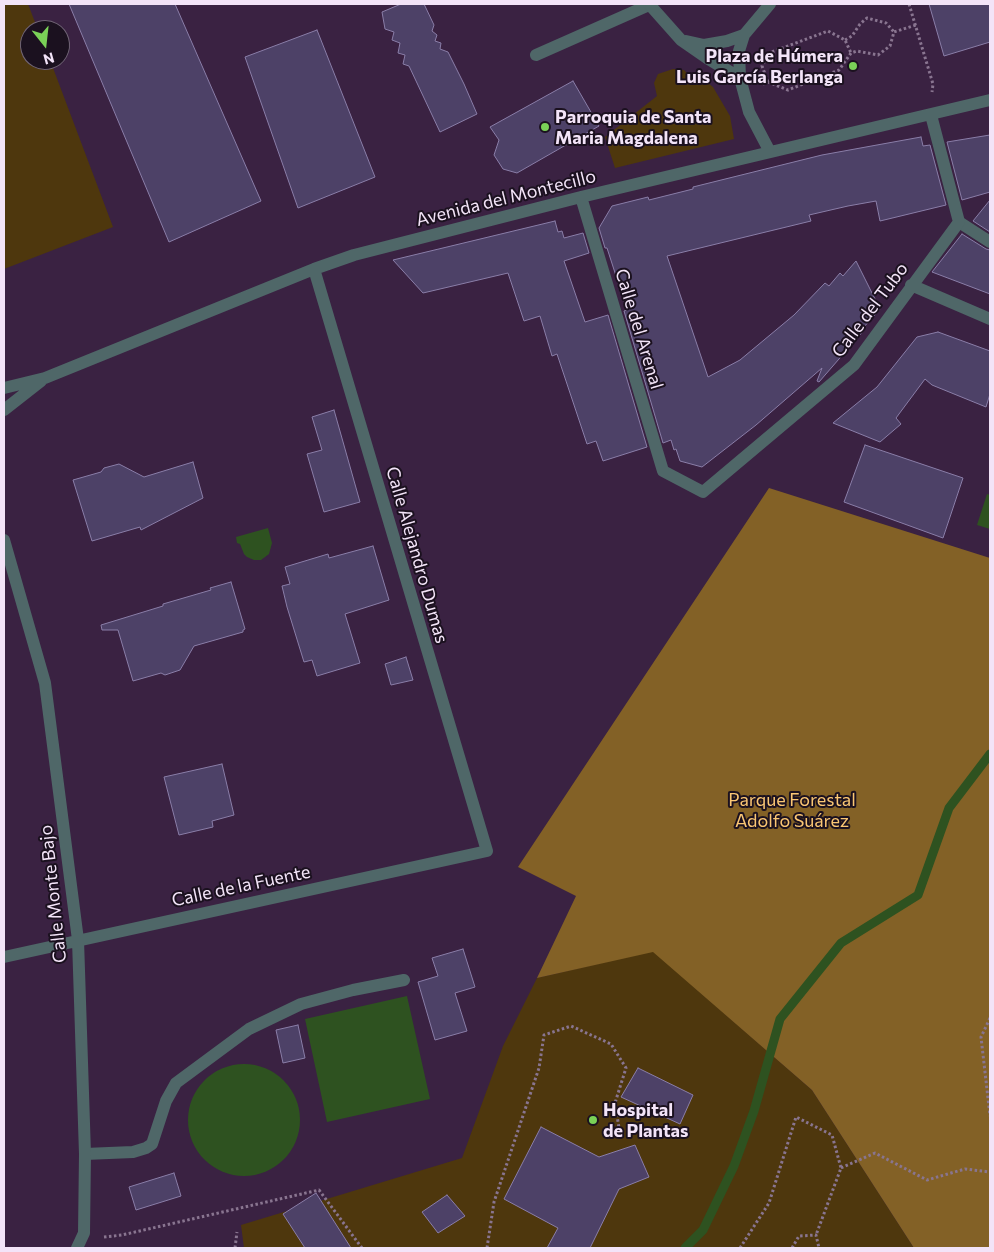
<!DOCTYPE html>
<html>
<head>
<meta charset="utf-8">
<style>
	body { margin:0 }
	#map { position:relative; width:994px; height:1252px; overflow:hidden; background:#3a2242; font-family:Commissioner,sans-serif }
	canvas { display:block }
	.frame { position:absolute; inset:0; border:5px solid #f3e4f8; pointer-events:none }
	.north { position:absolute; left:20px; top:20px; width:50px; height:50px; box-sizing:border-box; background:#1b111f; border:1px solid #716576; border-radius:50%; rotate:164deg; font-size:14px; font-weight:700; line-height:20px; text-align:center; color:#f3e4f8 }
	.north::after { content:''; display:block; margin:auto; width:18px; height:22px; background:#7ad157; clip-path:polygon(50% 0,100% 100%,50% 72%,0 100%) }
</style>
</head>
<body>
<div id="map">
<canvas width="994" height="1252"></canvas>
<div class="frame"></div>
<div class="north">N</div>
</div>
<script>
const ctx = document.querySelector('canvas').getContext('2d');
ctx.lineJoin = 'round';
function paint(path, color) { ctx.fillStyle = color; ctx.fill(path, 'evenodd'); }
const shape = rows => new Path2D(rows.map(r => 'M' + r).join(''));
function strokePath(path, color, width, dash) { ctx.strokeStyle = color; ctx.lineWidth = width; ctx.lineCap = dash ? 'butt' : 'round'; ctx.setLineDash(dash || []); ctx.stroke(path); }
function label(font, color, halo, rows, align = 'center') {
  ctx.font = font + ' Commissioner,sans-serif'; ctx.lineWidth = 4; ctx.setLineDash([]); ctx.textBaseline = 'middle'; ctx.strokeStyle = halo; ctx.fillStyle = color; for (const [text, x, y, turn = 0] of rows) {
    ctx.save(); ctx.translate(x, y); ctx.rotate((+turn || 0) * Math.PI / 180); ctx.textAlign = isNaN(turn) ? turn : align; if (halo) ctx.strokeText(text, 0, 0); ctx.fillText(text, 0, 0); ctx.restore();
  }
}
paint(shape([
	[4,4,28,4,38,30,30,30,30,60,50,60,113,227,4,269],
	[673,69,684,70,693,79,704,80,713,87,730,116,734,139,615,168,605,137,657,96,654,83,658,74],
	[653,951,812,1090,914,1248,244,1248,241,1225,462,1158,503,1046,537,978]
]), '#4e370d');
paint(shape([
	[769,488,990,558,990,1248,914,1248,812,1090,653,952,537,978,576,896,518,867]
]), '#836126');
paint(shape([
	[987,494,990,495,990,529,977,525],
	[268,528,272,543,269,554,261,560,254,560,247,557,244,554,240,544,237,543,236,537],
	[407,996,430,1099,327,1122,305,1019],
	'188 1120a56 56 0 1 1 112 0a56 56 0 1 1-112 0Z'
]), '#2e5220');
strokePath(shape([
	[685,1248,703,1230,734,1166,754,1111,780,1019,841,943,918,895,949,808,990,754]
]), '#2e5220', 9);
const building = shape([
	[69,4,175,4,261,201,169,242,69,4],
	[401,4,424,4,434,25,432,31,437,35,435,41,441,43,440,49,448,52,464,84,477,114,440,132,409,66,403,64,405,55,398,53,400,43,392,40,394,32,385,29,382,12,401,4],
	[929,4,990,4,990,42,944,56,929,4],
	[317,30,375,177,298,208,245,57,317,30],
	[573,81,599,126,517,173,503,169,494,155,499,140,490,127,573,81],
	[990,135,990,192,962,200,947,142,990,135],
	[921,137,923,146,930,145,946,205,880,221,876,201,848,206,809,215,811,221,667,256,708,377,740,360,794,315,825,283,829,286,840,273,843,276,856,261,880,309,863,328,865,329,819,382,817,381,822,368,756,425,702,467,680,461,676,449,674,450,671,440,663,443,624,311,627,310,607,248,605,248,599,228,612,206,648,197,649,200,693,189,693,187,822,155,921,137],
	[990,200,990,232,973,221,990,200],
	[555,221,558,232,562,231,564,238,583,233,589,253,564,261,585,322,608,315,647,447,603,461,596,441,587,444,557,354,552,356,540,316,524,321,508,273,423,293,393,260,555,221],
	[962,234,986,249,990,250,990,294,932,272,962,234],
	[938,332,990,351,990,394,986,407,932,385,925,379,896,418,901,424,880,442,833,423,877,387,917,337,938,332],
	[334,410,360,502,324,512,307,454,322,450,312,417,334,410],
	[865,445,963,478,943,538,844,502,865,445],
	[193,462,203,498,141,530,140,527,92,541,73,480,101,472,104,468,119,464,144,477,193,462],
	[373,546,389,600,345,614,360,663,317,676,312,660,304,662,287,607,282,586,290,584,285,567,328,554,329,558,373,546],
	[231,582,245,629,243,630,243,632,194,646,180,670,165,675,161,673,133,681,118,630,102,630,101,625,163,606,163,604,211,590,210,588,231,582],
	[406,657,413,680,391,685,385,664,406,657],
	[222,764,234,815,212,821,213,827,179,835,164,777,222,764],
	[463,949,475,987,455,993,467,1031,435,1040,418,982,438,976,432,958,463,949],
	[298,1025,305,1058,283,1063,276,1030,298,1025],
	[638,1068,693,1095,680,1124,621,1097,638,1068],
	[541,1127,599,1157,635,1145,649,1177,619,1189,590,1248,547,1248,558,1228,504,1199,541,1127],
	[174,1173,181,1196,136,1210,129,1187,174,1173],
	[316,1193,351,1248,305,1248,283,1214,316,1193],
	[447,1195,465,1216,438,1233,422,1212,447,1195]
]);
paint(building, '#4d4167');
strokePath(building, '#8a7ea8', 1);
strokePath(shape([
	[909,4,933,84,932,92],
	[845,40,852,36,860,24,867,18,886,23,894,32],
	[768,82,762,66,769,53,828,31,845,40,851,53],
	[763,84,768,82,788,90,839,70,851,53,857,51,878,55,890,46,894,32,916,25],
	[990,1018,981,1037,990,1116],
	[841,1168,875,1153,927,1180,965,1169,990,1172],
	[104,1237,122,1235,319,1190,362,1248],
	[235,1248,237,1232],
	[487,1248,494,1202,539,1068,544,1035,571,1026,611,1044,626,1068,615,1103,620,1134],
	[740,1248,769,1203,796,1117,832,1135,841,1168,816,1235],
	[792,1248,799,1236,816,1235,819,1248]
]), '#897590', 3, [2.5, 2.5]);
strokePath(shape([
	[536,55,649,5],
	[959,222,990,242],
	[85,1154,133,1152,146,1148,152,1144,166,1101,176,1083,249,1029,301,1004,353,990,404,980]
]), '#4f6768', 12);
strokePath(shape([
	[649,4,681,40,707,58,740,78],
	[770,4,744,35,739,51,740,78,749,112,770,152],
	[686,41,704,45,727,41,744,35],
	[581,197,663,471,703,492,854,365,959,222,931,115],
	[911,285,990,319],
	[4,388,45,378,314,269,354,255,581,197,990,100],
	[4,410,41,381],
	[4,540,45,683,78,940,85,1154,84,1233,77,1248],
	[4,957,487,851,314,269]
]), '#4f6768', 12);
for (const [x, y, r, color] of [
	[853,66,5,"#7ad157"],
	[545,127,5,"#7ad157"],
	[593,1120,5,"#7ad157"]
]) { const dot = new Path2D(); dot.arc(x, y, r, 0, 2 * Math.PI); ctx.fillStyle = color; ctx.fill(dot); strokePath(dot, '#1b111f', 2); }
label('bold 18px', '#f3e4f8', '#1b111f', [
	["Plaza de Húmera",843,56,"right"],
	["Luis García Berlanga",843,77,"right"],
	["Parroquia de Santa",555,117],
	["Maria Magdalena",555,138],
	["Hospital",603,1110],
	["de Plantas",603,1131]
], 'left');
label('18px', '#f3e4f8', '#1b111f', [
	["Avenida del Montecillo",506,198,-14],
	["Calle del Tubo",870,310,-53],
	["Calle del Arenal",639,329,73],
	["Calle Alejandro Dumas",417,555,74],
	["Calle de la Fuente",241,886,-12],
	["Calle Monte Bajo",53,894,-96]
]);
label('18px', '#fbc774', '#1b111f', [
	["Parque Forestal",792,800],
	["Adolfo Suárez",792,821]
]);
</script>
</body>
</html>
